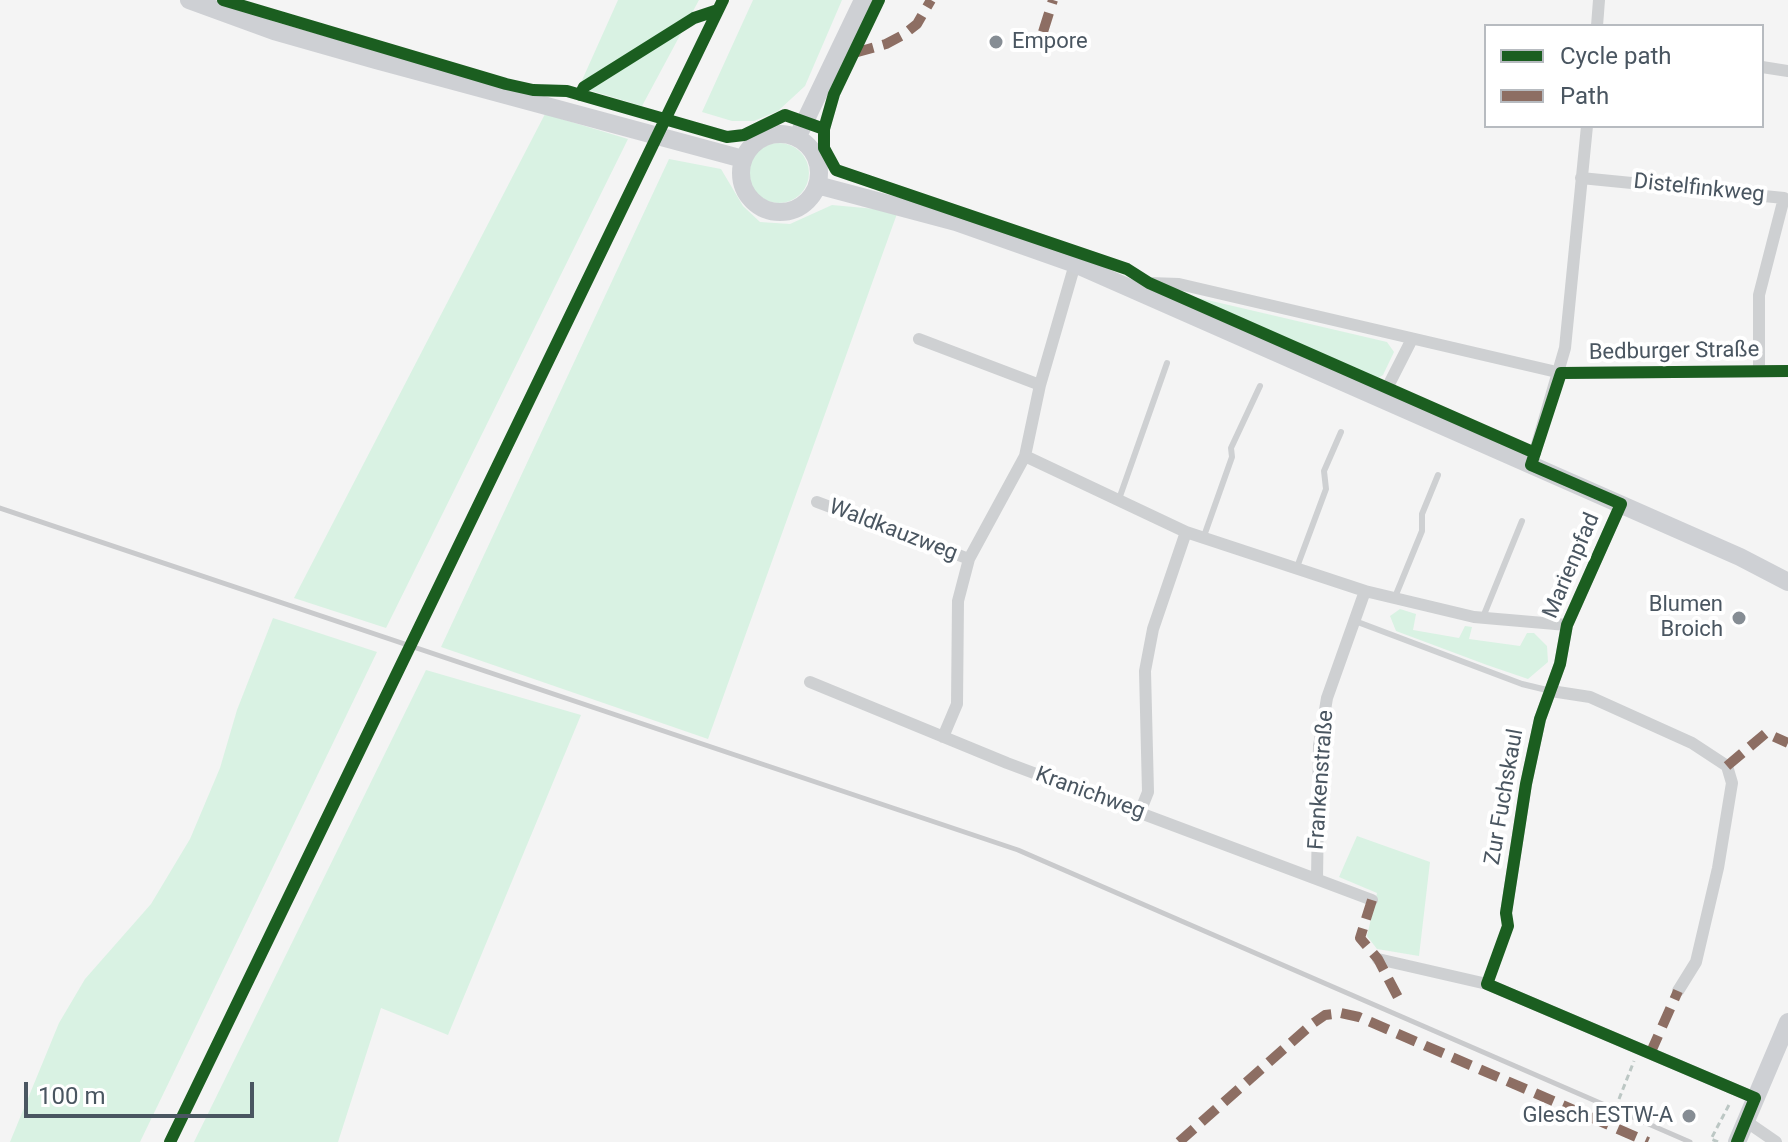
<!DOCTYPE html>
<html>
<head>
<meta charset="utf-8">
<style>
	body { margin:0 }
	#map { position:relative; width:1788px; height:1142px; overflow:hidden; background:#f4f4f4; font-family:Roboto,sans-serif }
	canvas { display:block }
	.legend { position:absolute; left:1484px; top:24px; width:280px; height:104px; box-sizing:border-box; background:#fff; border:2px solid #b7bbc0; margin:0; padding:10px 14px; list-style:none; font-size:24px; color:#4a5661 }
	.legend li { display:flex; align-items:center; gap:16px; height:40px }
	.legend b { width:40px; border:2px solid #b7bbc0 }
	.scale { position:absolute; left:24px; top:1082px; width:230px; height:36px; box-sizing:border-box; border:4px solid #4a5661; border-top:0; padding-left:10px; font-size:24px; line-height:28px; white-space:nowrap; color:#4a5661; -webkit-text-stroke:6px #fff; paint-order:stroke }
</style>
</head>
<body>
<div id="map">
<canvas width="1788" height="1142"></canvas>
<ul class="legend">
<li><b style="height:10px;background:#1b5e20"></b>Cycle path</li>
<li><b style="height:10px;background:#8d6e63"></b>Path</li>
</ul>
<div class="scale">100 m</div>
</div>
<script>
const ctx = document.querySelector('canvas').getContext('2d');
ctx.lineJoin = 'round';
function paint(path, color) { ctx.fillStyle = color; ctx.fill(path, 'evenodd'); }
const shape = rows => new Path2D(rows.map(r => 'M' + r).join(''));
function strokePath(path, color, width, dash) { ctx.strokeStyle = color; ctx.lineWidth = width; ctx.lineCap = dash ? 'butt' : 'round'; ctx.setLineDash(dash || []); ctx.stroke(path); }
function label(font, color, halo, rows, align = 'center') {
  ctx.font = font + ' Roboto,sans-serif'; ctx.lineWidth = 8; ctx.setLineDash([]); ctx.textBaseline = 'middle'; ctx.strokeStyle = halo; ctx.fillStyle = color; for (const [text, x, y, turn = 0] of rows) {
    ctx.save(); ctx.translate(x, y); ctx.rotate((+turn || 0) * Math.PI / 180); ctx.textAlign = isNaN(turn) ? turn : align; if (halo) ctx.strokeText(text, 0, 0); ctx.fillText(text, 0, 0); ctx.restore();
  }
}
paint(shape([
	[618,0,699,0,642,106,579,87],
	[753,0,842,0,805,86,778,111,754,121,732,121,702,112],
	[545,114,628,139,386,628,294,598],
	'749 173a30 30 0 1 1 60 0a30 30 0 1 1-60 0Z',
	[669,159,721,169,743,206,760,222,790,224,832,205,898,211,708,739,441,647],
	[1173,292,1387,342,1394,352,1383,375,1375,380],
	[1400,609,1416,614,1413,630,1459,638,1465,626,1472,627,1469,639,1520,646,1527,633,1534,633,1547,646,1548,662,1528,679,1487,665,1396,631,1390,616],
	[273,618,377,652,140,1142,10,1142,59,1023,85,979,151,904,190,839,220,768,237,710],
	[426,670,581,715,448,1035,381,1008,338,1142,194,1142],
	[1357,836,1430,862,1419,956,1377,949,1367,936,1377,893,1339,877]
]), '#d9f2e3');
strokePath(shape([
	[1619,1099,1634,1061],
	[1718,1142,1711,1139,1730,1103]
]), '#bcc7c4', 3, [6, 4]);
strokePath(shape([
	[1119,499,1167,363],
	[1204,536,1232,457,1231,448,1260,386],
	[1297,567,1326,489,1324,471,1341,432],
	[1395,597,1422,531,1422,514,1438,475],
	[1483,617,1522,521],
	[1355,621,1522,684,1551,691]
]), '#ced0d2', 6);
strokePath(shape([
	[1597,26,1599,0],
	[1762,67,1788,71],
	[1581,178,1784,198,1759,295,1759,371],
	[1075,264,1040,385,1025,456,1186,532,1365,591,1474,617,1567,625],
	[1146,294,1149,283,1179,284,1561,373,1788,371],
	[919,339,1040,385],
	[1381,400,1412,339],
	[1531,465,1565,348,1587,126],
	[817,502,969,559],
	[810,682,1007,763,1372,900],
	[1551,691,1590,697,1692,743,1727,766,1732,783,1718,868,1696,962,1678,991],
	[943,737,957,704,958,601,969,559,1025,456],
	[1140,812,1148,792,1145,671,1153,629,1186,532],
	[1317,879,1319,746,1327,698,1365,591],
	[1506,913,1526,784,1540,719,1560,664,1567,625,1621,504],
	[1378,959,1487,984,1755,1098],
	[1747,1122,1776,1142]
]), '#ced0d2', 12);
strokePath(shape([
	[189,0,274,31,376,60,743,159],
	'741 173a39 39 0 1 1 78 0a39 39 0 1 1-78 0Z',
	[797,138,863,0],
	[817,185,956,222,1075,264,1740,557,1788,582],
	[1737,1142,1788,1022]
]), '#ced0d4', 18);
strokePath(shape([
	[0,508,1018,850,1690,1142]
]), '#c9cacc', 5);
strokePath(shape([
	[1043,32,1053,0],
	[854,53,886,44,903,35,917,24,931,0],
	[1727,766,1766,733,1788,743],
	[1372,900,1360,938,1378,959,1402,1005],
	[1650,1054,1678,991],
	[1179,1142,1312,1024,1325,1015,1341,1013,1359,1017,1648,1142]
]), '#8d6e63', 10, [20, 10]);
strokePath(shape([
	[223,0,506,84,533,90,567,91,727,137,744,135,785,115,824,129],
	[879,0,834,94,824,129,824,148,836,170,1127,269,1149,283,1535,453],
	[580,95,584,87,694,18,718,10],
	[170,1142,723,0],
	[1737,1142,1755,1098,1487,984,1508,926,1506,913,1526,784,1540,719,1560,664,1567,625,1621,504,1531,465,1561,373,1788,371]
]), '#1b5e20', 12);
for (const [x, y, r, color] of [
	[996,42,8,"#868d94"],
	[1739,618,8,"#868d94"],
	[1689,1116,8,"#868d94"]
]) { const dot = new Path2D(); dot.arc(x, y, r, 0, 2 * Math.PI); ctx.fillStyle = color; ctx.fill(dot); strokePath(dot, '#fff', 3); }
label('22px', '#4a5661', '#fff', [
	["Empore",1012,42,"left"],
	["Blumen",1723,605],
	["Broich",1723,630],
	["Glesch ESTW-A",1673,1116]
], 'right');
label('22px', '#4a5661', '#fff', [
	["Distelfinkweg",1699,189,6],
	["Bedburger Straße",1674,352,-1],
	["Waldkauzweg",893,531,21],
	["Marienpfad",1572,566,-67],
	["Frankenstraße",1322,780,-86],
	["Kranichweg",1090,794,20],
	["Zur Fuchskaul",1505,797,-80]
]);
</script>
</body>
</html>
